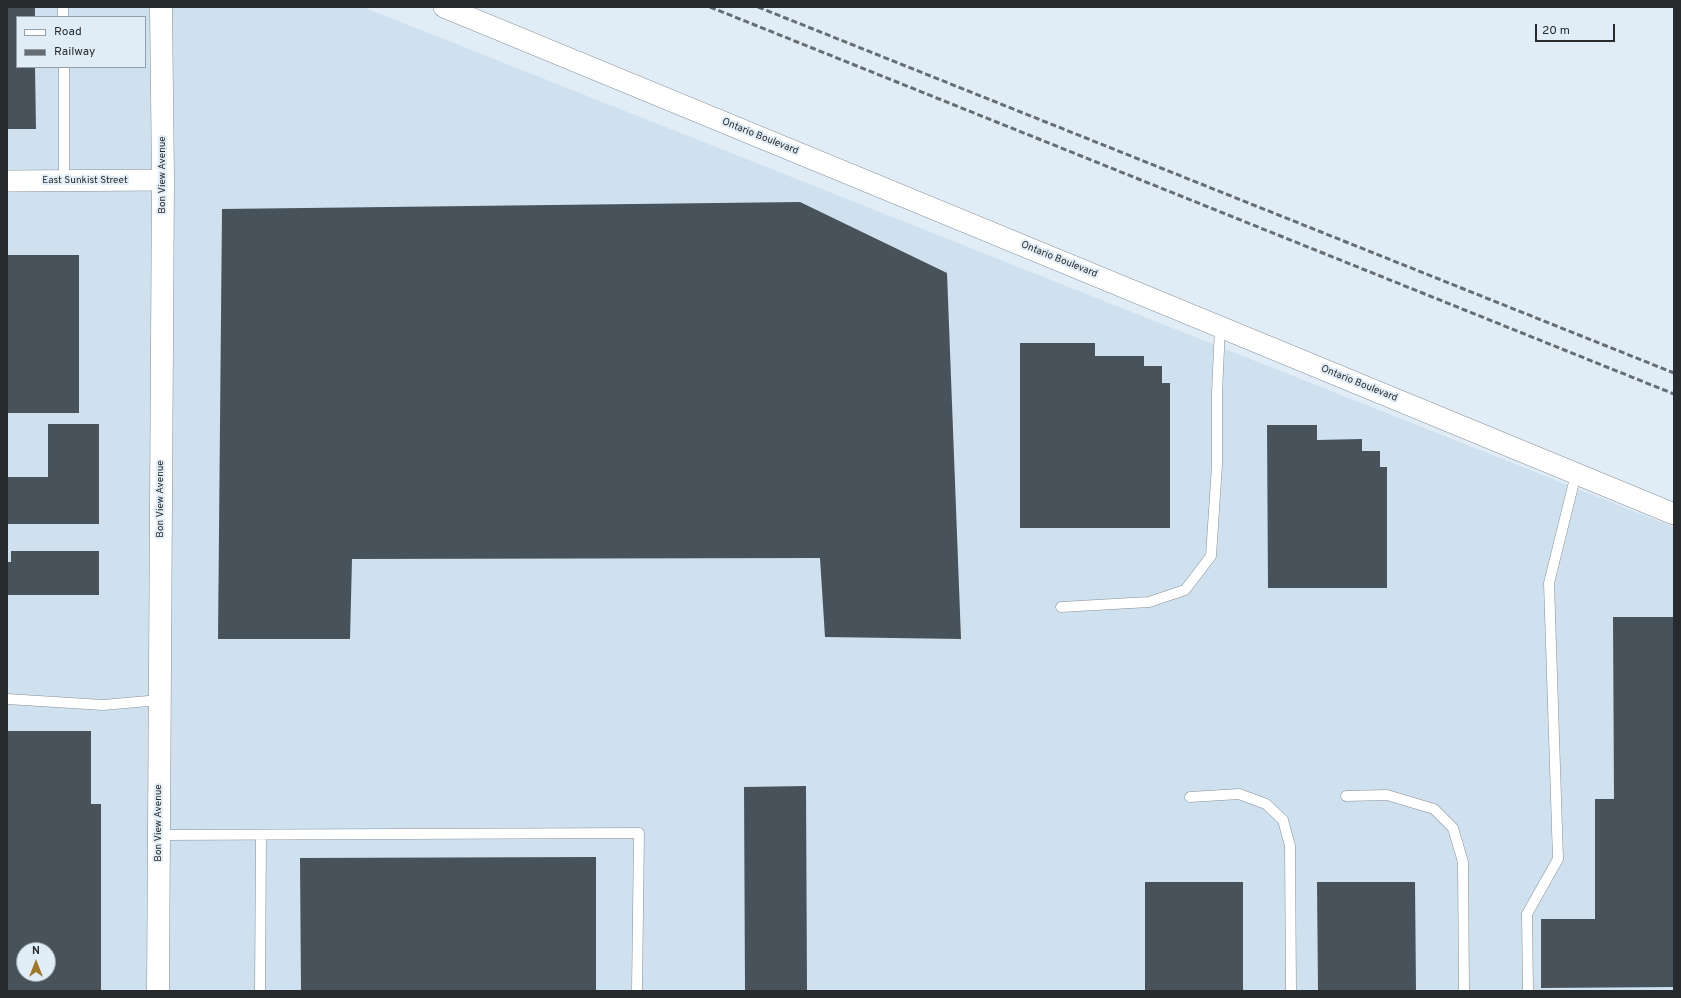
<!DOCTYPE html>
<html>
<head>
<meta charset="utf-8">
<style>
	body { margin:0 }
	#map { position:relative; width:1681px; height:998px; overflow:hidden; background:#e1edf6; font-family:Overpass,sans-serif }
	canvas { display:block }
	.frame { position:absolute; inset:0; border:8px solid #272b2e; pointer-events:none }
	.legend { position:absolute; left:16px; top:16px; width:130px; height:52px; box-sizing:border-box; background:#e1edf6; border:1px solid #979fa6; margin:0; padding:5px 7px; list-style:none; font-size:12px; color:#272b2e }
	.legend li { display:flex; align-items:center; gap:8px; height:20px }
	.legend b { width:20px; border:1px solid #979fa6 }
	.north { position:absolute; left:16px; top:942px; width:40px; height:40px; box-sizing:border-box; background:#e1edf6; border:1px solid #979fa6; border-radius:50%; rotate:0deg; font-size:11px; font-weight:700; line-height:16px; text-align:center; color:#272b2e }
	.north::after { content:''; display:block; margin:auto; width:14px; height:18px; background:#a27627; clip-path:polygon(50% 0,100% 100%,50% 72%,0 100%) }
	.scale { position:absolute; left:1535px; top:24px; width:80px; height:18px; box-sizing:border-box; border:2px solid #272b2e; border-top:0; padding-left:5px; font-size:12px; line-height:14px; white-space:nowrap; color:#272b2e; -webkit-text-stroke:3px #e1edf6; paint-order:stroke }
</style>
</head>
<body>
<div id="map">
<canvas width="1681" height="998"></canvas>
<div class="frame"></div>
<ul class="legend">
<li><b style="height:5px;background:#fff"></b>Road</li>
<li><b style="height:5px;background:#676e73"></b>Railway</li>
</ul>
<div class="north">N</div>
<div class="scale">20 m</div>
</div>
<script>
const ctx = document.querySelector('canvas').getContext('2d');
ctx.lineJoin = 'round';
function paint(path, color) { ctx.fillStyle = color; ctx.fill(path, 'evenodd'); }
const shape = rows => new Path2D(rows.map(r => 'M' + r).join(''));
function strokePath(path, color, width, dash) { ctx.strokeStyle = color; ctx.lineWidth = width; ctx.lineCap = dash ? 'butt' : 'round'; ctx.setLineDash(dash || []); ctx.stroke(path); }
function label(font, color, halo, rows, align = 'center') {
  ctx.font = font + ' Overpass,sans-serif'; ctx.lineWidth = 4; ctx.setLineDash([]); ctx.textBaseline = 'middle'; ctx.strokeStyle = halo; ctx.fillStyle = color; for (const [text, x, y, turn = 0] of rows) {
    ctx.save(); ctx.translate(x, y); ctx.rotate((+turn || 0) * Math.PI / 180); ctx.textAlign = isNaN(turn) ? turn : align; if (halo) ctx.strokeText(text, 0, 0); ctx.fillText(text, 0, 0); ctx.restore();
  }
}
paint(shape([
	[7,7,363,7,1674,527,1674,991,7,991],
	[17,17,145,17,145,67,17,67],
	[24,950,48,950,48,974,24,974]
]), '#cfe1ee');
paint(shape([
	[7,7,35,7,35,17,17,17,17,67,35,67,36,129,7,129],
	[800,202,947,273,961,639,825,637,820,558,352,559,350,639,218,639,222,209],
	[7,255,79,255,79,413,7,413],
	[1020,343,1095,343,1095,356,1144,356,1144,366,1162,366,1162,383,1170,383,1170,528,1020,528],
	[48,424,99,424,99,524,7,524,7,477,48,477],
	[1267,425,1317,425,1317,440,1362,439,1362,451,1380,451,1380,467,1387,467,1387,588,1268,588],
	[11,551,99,551,99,595,7,595,7,562,11,562],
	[1613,617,1674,617,1674,987,1541,988,1541,919,1595,919,1595,799,1614,799],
	[7,731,91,731,91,804,101,804,101,991,7,991],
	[24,950,48,950,48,974,24,974],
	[806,786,807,991,745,991,744,787],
	[596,857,596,991,301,991,300,858],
	[1145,882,1243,882,1243,991,1145,991],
	[1317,882,1415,882,1416,991,1318,991]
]), '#48525a');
const lane = shape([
	[63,7,63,17],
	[64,67,64,181],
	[1061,607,1149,602,1185,590,1211,556,1217,465,1217,393,1220,327],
	[7,699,103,705,160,700],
	[1346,796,1387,795,1434,809,1453,828,1463,862,1464,991],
	[1190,797,1239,794,1266,804,1283,820,1290,846,1291,991],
	[159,835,639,833,637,991],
	[260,991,261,835],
	[1528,991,1527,914,1558,859,1549,583,1576,474]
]);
const street = shape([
	[444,7,1674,514],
	[7,181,163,180]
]);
const secondary = shape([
	[158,991,163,180,161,7]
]);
strokePath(lane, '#859098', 11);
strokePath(street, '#859098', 22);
strokePath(secondary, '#859098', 23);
strokePath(lane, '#fff', 10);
strokePath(street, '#fff', 21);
strokePath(secondary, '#fff', 22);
strokePath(shape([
	[710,7,1674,394],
	[758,7,1674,373]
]), '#676e73', 3, [6, 3]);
label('10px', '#272b2e', '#e1edf6', [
	["Ontario Boulevard",760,137,22],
	["Bon View Avenue",163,175,-90],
	["East Sunkist Street",85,181],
	["Ontario Boulevard",1059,260,22],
	["Ontario Boulevard",1359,384,22],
	["Bon View Avenue",161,499,-90],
	["Bon View Avenue",159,823,-90]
]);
</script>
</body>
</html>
